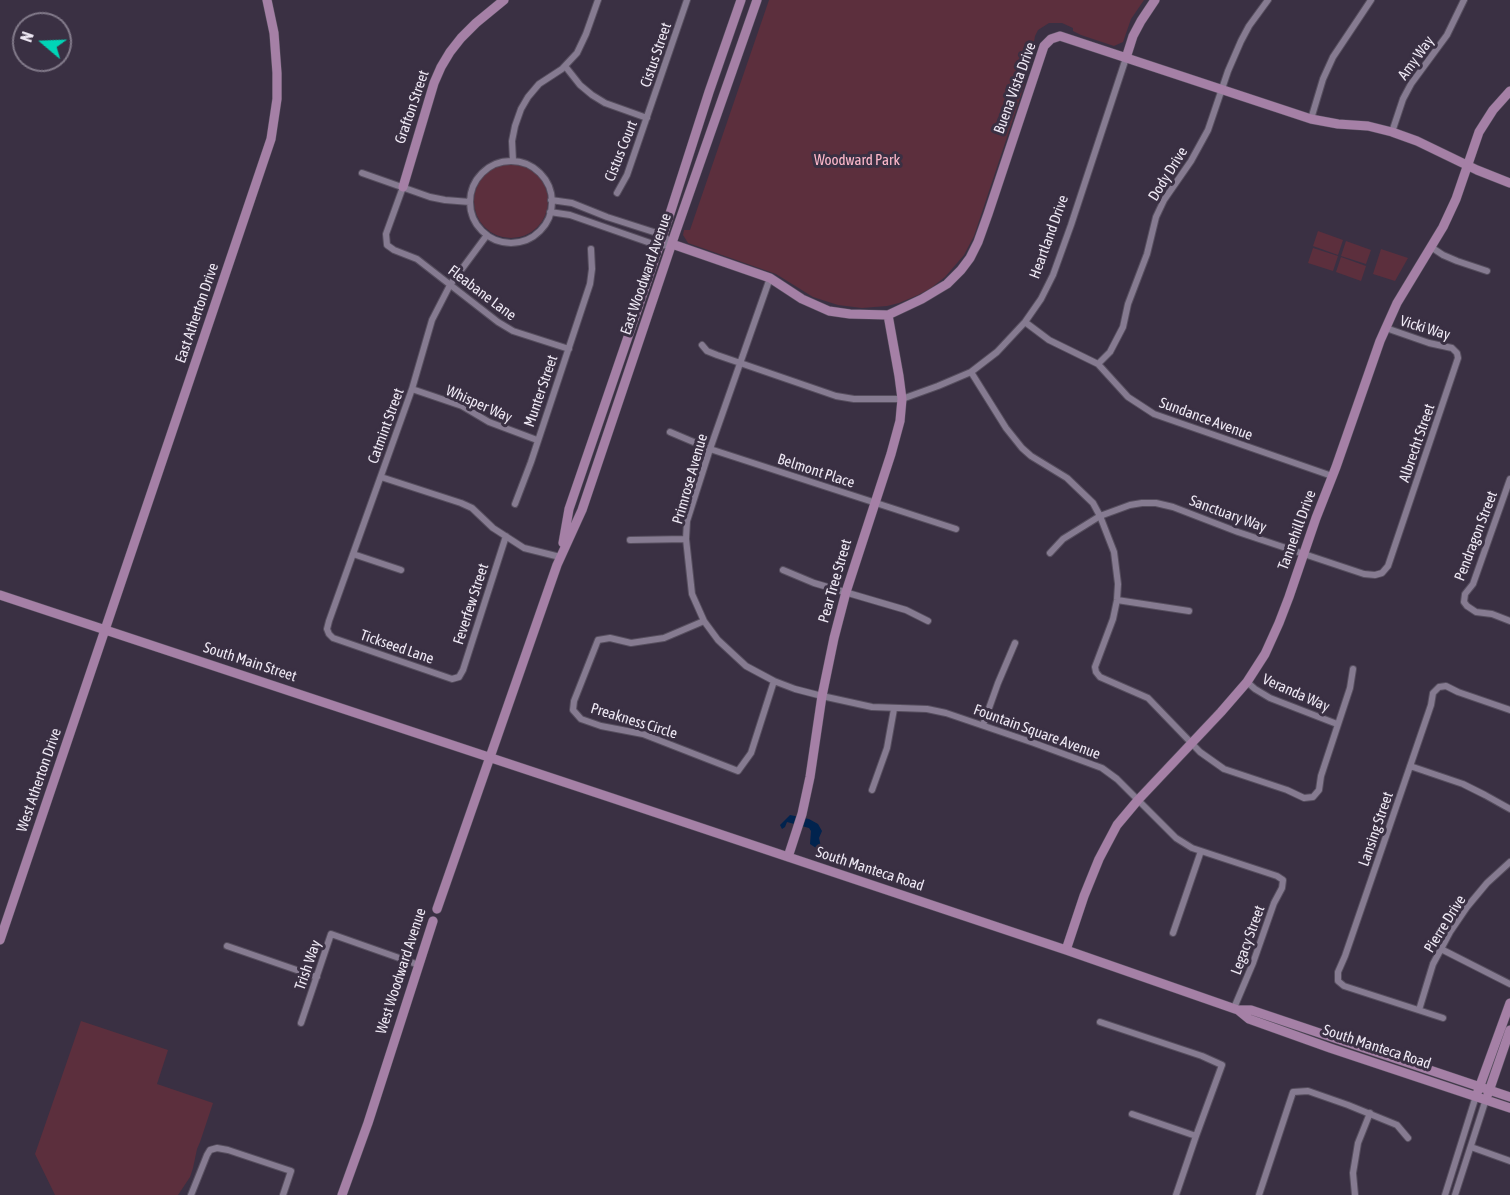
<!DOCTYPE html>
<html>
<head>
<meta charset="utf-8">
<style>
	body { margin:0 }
	#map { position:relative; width:1510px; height:1195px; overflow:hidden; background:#3a3043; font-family:"Asap Condensed",sans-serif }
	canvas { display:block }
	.north { position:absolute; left:12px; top:12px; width:60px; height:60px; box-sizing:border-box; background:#3a3043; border:2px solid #827a8a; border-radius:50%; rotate:289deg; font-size:16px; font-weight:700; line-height:24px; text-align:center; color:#eee8f4 }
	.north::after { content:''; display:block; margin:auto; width:21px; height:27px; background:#00d5b7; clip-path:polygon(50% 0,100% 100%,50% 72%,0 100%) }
</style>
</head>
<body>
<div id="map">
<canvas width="1510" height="1195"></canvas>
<div class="north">N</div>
</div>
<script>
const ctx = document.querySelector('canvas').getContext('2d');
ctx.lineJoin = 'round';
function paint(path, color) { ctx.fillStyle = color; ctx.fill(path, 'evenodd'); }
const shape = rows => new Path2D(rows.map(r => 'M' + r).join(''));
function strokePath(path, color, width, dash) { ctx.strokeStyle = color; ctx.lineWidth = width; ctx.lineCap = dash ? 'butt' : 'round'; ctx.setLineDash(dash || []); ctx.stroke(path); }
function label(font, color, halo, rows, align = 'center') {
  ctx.font = font + ' "Asap Condensed",sans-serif'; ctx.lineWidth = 6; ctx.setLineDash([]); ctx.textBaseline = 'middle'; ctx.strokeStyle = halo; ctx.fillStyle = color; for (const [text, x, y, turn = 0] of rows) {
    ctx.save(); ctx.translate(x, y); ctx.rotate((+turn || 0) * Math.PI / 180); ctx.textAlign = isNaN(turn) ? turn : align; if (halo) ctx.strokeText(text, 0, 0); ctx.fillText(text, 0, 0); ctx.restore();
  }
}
paint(shape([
	[769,0,1144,0,1131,19,1123,42,1114,46,1081,35,1073,31,1073,28,1062,23,1049,23,1038,30,1035,36,1031,59,1023,82,1025,83,974,236,964,255,945,277,931,288,918,295,899,303,887,306,862,308,838,305,813,297,776,274,688,243,683,235,684,230,690,230],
	'474 201a37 37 0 1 1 74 0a37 37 0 1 1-74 0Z',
	[1318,231,1343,240,1338,255,1313,246],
	[1346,241,1371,250,1366,264,1341,256],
	[1313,248,1338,256,1333,271,1308,263],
	[1381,249,1408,258,1395,281,1373,274],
	[1341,257,1366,266,1361,281,1336,272],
	[81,1021,168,1050,157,1084,213,1103,200,1142,197,1149,193,1168,190,1177,178,1195,55,1195,35,1154]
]), '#5c2f3d');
paint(shape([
	[790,815,809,819,818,824,822,831,819,838,821,847,816,848,810,844,811,831,809,828,787,822,785,827,782,829,780,825]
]), '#01234e');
const street = shape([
	[565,66,580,85,592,95,605,103,647,118],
	[1311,119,1323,79,1333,57,1371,0],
	[1392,132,1403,99,1411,84,1447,35,1464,0],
	[513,161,512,141,515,126,521,109,528,97,539,84,562,69,577,53,586,34,598,0],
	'470 202a41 41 0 1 1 82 0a41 41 0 1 1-82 0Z',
	[362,173,430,197,445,200,470,202],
	[403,187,386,234,387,245,394,250,417,259,498,322,513,331,569,349],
	[617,193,627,175,687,0],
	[551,200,572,203,607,217,663,235,672,244],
	[550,212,570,215,659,246,672,244],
	[487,235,450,285,432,320,412,389,329,621,327,629,329,634,333,638,452,679,459,677,463,670,506,536],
	[1431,247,1443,255,1457,261,1487,271],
	[770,278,710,449,687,521,686,539,692,594,704,621,718,640,746,666,774,681,795,689,822,696,872,707,927,709,946,713,1034,743,1102,768,1117,779,1176,838,1192,848,1277,876,1283,880,1282,888,1274,903,1253,963,1234,1008],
	[1025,322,1049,340,1098,364,1128,397,1154,414,1332,476],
	[702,345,707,351,717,355,836,396,854,399,902,399,938,386,971,372,997,352,1025,322,1041,299,1053,275,1071,225,1126,58],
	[1098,364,1110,352,1123,327,1128,304,1147,254,1156,217,1164,200,1191,161,1208,130,1228,71,1241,41,1249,26,1268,0],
	[971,372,1006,428,1022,448,1031,456,1067,478,1093,503,1100,516,1114,552,1118,584,1117,600,1113,619,1095,667,1096,672,1100,677,1148,698,1200,752,1224,769,1287,790,1304,798,1313,797,1319,790,1321,776,1350,688,1353,669],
	[412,389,462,406,489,422,537,440],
	[670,432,710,449,956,529],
	[381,477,461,503,472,508,493,528,524,548,560,557],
	[1510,479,1473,584,1465,594,1464,602,1467,606,1476,612,1492,614,1510,621],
	[515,504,531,462,590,284,592,269,591,249],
	[630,540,686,539],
	[1050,553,1063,539,1100,516,1130,505,1142,503,1156,503,1173,507,1238,532,1364,574,1375,575,1382,573,1388,566,1458,358,1457,353,1452,348,1429,343,1386,328],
	[353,554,401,570],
	[783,570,814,583,906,610,928,621],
	[1117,600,1189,611],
	[704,621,664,638,631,643,610,638,598,640,574,701,573,710,581,719,601,726,643,734,738,771,751,753,774,681],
	[1247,682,1255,689,1270,698,1337,724],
	[983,725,998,683,1015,643],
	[1410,766,1463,784,1485,795,1510,809],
	[872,790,887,748,894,709],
	[1173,933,1201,851],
	[227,946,317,977],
	[1441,949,1510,984],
	[1419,1010,1433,964,1450,932,1467,907,1487,883,1510,862],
	[1443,1018,1344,986,1338,981,1338,972,1345,956,1431,705,1433,693,1439,687,1446,686,1458,692,1510,710],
	[1100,1022,1202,1056,1222,1065,1196,1136],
	[301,1023,331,934,419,965],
	[1132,1114,1196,1136,1176,1195],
	[1471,1147,1510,1161],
	[191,1195,207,1155,210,1150,217,1148,228,1150,291,1171,283,1195],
	[1259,1195,1293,1092,1308,1091,1348,1105,1397,1125,1408,1138],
	[1355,1195,1353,1173,1358,1143,1370,1113],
	[1445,1195,1476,1096],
	[1455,1195,1486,1099]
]);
const secondary = shape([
	[1126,58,1133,36,1141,21,1155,0],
	[403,187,434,83,441,67,450,52,461,38,476,23,504,0],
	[672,244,770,278,802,299,829,311,850,314,888,315,922,299,947,284,961,270,970,258,978,242,988,214,1044,46,1051,39,1060,36,1311,119,1338,124,1368,126,1392,132,1417,141,1477,170,1510,183],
	[563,543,569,509,665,229,709,92,741,0],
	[0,595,612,798,1066,950,1238,1010,1251,1010,1510,1097],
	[788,857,802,814,810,777,822,696,834,638,846,592,891,454,900,421,902,399,899,376,888,315],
	[437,909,557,565,582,510,675,234,757,0],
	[0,940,271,139,277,99,277,73,274,33,267,0],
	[1066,950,1084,896,1099,859,1117,825,1138,800,1221,712,1247,682,1265,654,1279,623,1289,597,1316,518,1336,467,1380,341,1397,303,1443,227,1456,199,1479,132,1493,110,1510,91],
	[1238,1010,1249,1019,1330,1048,1510,1108],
	[1478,1091,1510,1003],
	[1488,1094,1510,1030],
	[342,1195,368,1123,433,921]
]);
strokePath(street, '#564e5e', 8);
strokePath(secondary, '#564e5e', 10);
strokePath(street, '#867b91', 6);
strokePath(secondary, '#a580a6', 9);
label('15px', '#eee8f4', '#3a3043', [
	["Cistus Street",656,55,-71],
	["Amy Way",1416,58,-54],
	["Buena Vista Drive",1015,88,-70],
	["Grafton Street",412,107,-71],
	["Cistus Court",621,151,-68],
	["Dody Drive",1168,174,-58],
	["Heartland Drive",1049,237,-70],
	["East Woodward Avenue",646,274,-71],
	["Fleabane Lane",482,293,37],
	["East Atherton Drive",197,313,-71],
	["Vicki Way",1425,328,17],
	["Munter Street",541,391,-71],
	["Whisper Way",479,404,24],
	["Sundance Avenue",1206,419,20],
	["Catmint Street",386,426,-70],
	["Albrecht Street",1417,443,-71],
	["Belmont Place",816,471,18],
	["Primrose Avenue",690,479,-74],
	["Sanctuary Way",1228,514,20],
	["Tannehill Drive",1297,530,-70],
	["Pendragon Street",1476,536,-69],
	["Pear Tree Street",835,581,-74],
	["Feverfew Street",471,604,-72],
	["Tickseed Lane",397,647,19],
	["South Main Street",250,662,18],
	["Veranda Way",1296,693,24],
	["Preakness Circle",634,721,17],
	["Fountain Square Avenue",1037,732,20],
	["West Atherton Drive",39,780,-71],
	["Lansing Street",1376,829,-71],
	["South Manteca Road",870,869,18],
	["Pierre Drive",1445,924,-58],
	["Legacy Street",1248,940,-70],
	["Trish Way",308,965,-71],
	["West Woodward Avenue",401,971,-72],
	["South Manteca Road",1377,1047,18]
]);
label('15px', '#feb9cb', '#3a3043', [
	["Woodward Park",857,160]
]);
</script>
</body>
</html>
